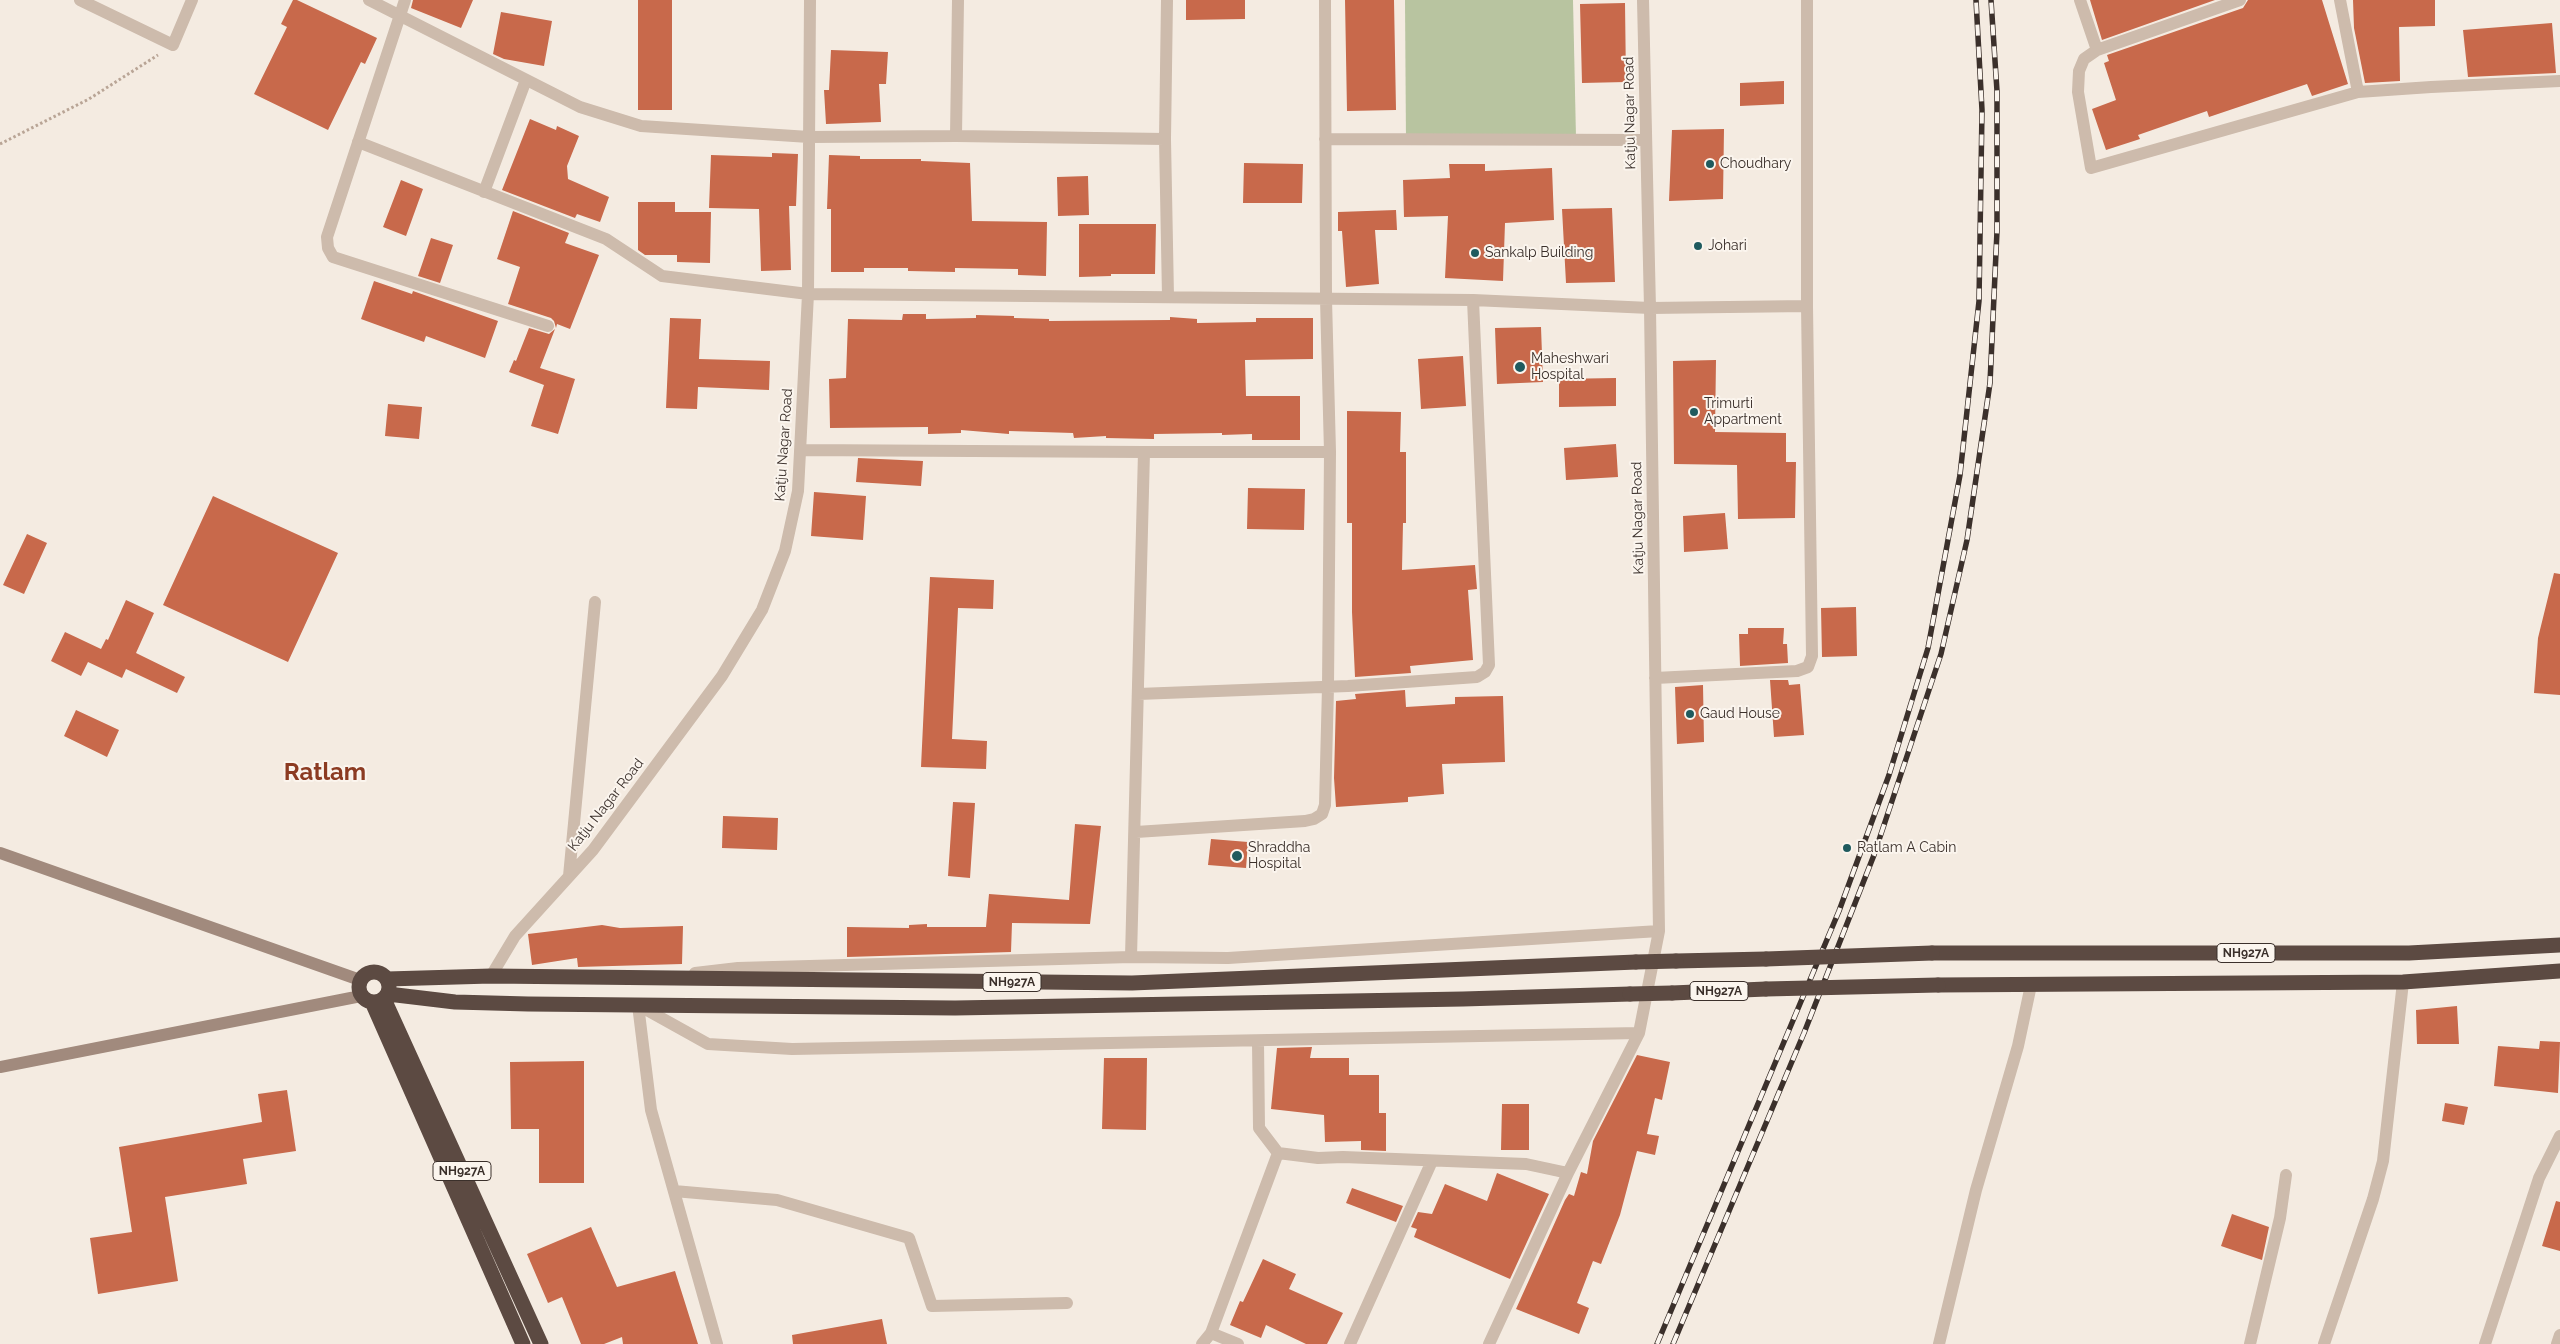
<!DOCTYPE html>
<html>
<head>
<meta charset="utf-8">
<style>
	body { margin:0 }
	canvas { display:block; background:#f4ebe1 }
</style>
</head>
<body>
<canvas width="2560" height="1344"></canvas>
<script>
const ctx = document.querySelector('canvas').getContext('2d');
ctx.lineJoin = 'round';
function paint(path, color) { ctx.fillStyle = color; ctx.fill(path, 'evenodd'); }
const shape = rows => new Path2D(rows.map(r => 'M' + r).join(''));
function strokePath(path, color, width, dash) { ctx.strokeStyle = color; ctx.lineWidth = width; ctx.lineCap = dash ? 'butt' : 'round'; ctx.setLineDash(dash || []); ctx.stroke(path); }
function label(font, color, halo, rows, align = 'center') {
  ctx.font = font + ' Raleway,sans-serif'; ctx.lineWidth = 4; ctx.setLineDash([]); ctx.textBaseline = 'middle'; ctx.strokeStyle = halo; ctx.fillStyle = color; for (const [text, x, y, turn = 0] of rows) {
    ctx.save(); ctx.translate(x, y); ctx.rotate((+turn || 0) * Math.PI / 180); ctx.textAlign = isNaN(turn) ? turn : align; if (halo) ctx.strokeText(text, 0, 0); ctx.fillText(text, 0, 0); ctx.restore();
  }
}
paint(shape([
	[1405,0,1573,0,1576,138,1406,144]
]), '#b8c4a0');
paint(shape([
	[293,0,297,0,377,38,365,64,361,62,328,130,254,94,287,27,281,24],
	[413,0,473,0,461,28,411,8],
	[638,0,672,0,672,110,638,110],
	[1186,0,1245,0,1245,19,1186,20],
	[1345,0,1394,0,1396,110,1347,111],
	[2090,0,2215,0,2102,40],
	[2248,0,2322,0,2348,84,2312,96,2307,84,2209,117,2207,111,2138,135,2140,139,2106,150,2092,109,2116,100,2104,63,2109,61,2107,55,2243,8],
	[2353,0,2435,0,2435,26,2399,27,2400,81,2365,83,2354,28],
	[1625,3,1626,82,1582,83,1580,4],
	[501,12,552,21,544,66,504,59,493,54],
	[2552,23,2556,73,2468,77,2463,30],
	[831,50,888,52,886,84,879,84,881,122,826,124,824,90,829,90],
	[1784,81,1784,104,1740,106,1740,83],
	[530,119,556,130,557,126,579,136,567,166,568,179,609,197,600,222,577,214,575,218,502,190],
	[1724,129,1723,199,1669,201,1672,130],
	[772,153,798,154,796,206,789,206,791,270,761,271,759,209,709,208,711,155,772,157],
	[829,155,860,156,860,159,921,159,921,161,970,163,972,221,1047,222,1046,276,1018,275,1018,269,955,268,955,272,908,271,908,268,864,268,864,272,831,272,831,209,827,209],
	[1244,163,1303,164,1302,203,1243,203],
	[1449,164,1485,164,1485,171,1552,168,1554,220,1505,223,1503,281,1445,278,1448,216,1404,217,1403,180,1450,178],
	[1088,176,1089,215,1058,216,1057,177],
	[401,180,423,189,406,236,383,227],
	[638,202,675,202,675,212,711,212,710,263,677,262,677,255,645,255,638,250],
	[1612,208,1615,282,1566,283,1562,209],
	[1396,210,1397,230,1375,230,1379,284,1346,287,1342,231,1338,231,1338,212],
	[513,211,569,233,565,243,599,255,570,329,557,324,556,328,554,321,551,318,508,304,520,267,497,259],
	[1079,224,1156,224,1155,274,1111,274,1111,276,1079,277],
	[431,238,453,245,440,283,418,276],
	[374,281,412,294,413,291,498,321,485,358,426,336,424,342,361,319],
	[903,314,926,314,926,319,976,318,976,315,1014,316,1014,318,1049,319,1049,321,1170,320,1170,317,1197,319,1197,323,1256,322,1256,318,1313,318,1313,359,1245,360,1246,396,1300,396,1300,440,1252,440,1252,434,1222,435,1222,433,1154,434,1154,439,1106,438,1106,436,1074,438,1073,433,1009,431,1009,434,961,430,961,433,928,434,928,427,830,428,829,379,846,378,848,319,902,320],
	[670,318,701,319,699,359,770,361,769,390,698,387,697,409,666,408],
	[1541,327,1543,382,1497,384,1495,328],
	[529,328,549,334,555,329,540,368,575,379,558,434,531,426,544,385,509,372,514,360,516,361],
	[1463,356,1466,406,1421,409,1418,359],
	[1716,360,1715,432,1786,433,1786,462,1796,462,1795,518,1738,519,1737,465,1674,464,1673,361],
	[1616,378,1616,406,1559,407,1559,379],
	[388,404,422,407,419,439,385,436],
	[1347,411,1401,412,1400,452,1406,452,1406,523,1403,523,1402,570,1475,565,1477,589,1468,590,1473,660,1410,666,1411,673,1355,677,1352,612,1352,523,1347,523],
	[1616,444,1618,477,1566,480,1564,448],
	[858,458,923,461,921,486,856,482],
	[1248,488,1305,489,1304,530,1247,529],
	[814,492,866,496,863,540,811,536],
	[213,496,338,553,288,662,163,605],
	[1725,513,1728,549,1684,552,1683,516],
	[27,534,47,543,24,594,3,585],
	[2554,573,2560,574,2560,695,2534,693,2538,638],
	[930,577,994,580,993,609,958,608,952,739,987,741,986,769,921,767],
	[126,600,154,613,136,653,185,677,177,693,126,669,122,678,88,662,81,676,51,661,65,632,101,649,106,639,108,640],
	[1856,607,1857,656,1822,657,1821,608],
	[1748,628,1784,628,1783,644,1787,644,1788,663,1740,666,1739,634,1748,634],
	[1770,680,1788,680,1789,685,1800,684,1804,735,1774,737],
	[1703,685,1704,742,1677,744,1675,687],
	[1405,690,1406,707,1455,704,1455,697,1503,696,1505,762,1442,764,1444,794,1408,797,1408,802,1336,807,1334,778,1336,701,1356,699,1355,694],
	[76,710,119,730,107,757,64,736],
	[953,802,975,803,970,878,948,876],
	[723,816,778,818,777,850,722,848],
	[1075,824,1101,826,1090,924,1012,923,1011,952,847,957,847,927,909,928,909,925,927,924,927,927,986,927,989,894,1069,900],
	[1211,839,1248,842,1246,868,1208,865],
	[602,925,620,928,683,926,682,964,578,967,577,958,532,965,528,934],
	[2457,1006,2459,1044,2417,1044,2416,1010],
	[2540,1041,2560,1042,2558,1093,2494,1086,2498,1046,2539,1049],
	[1312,1047,1310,1058,1349,1058,1349,1075,1379,1075,1379,1113,1386,1113,1386,1151,1361,1150,1361,1141,1325,1142,1324,1115,1271,1109,1277,1048],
	[1637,1055,1670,1062,1662,1100,1655,1098,1647,1134,1659,1136,1655,1155,1637,1151,1620,1215,1601,1264,1593,1261,1577,1303,1589,1308,1579,1334,1516,1309,1565,1200,1569,1194,1574,1196,1581,1172,1587,1174,1593,1141],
	[1104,1058,1147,1058,1146,1130,1102,1129],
	[584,1061,584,1183,539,1183,539,1129,511,1129,510,1062],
	[287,1090,296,1151,243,1159,247,1184,165,1197,178,1281,98,1294,90,1238,132,1232,119,1147,262,1122,258,1094],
	[2445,1103,2468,1107,2464,1125,2442,1121],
	[1502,1104,1529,1104,1529,1150,1501,1150],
	[1497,1173,1549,1194,1510,1279,1414,1237,1417,1229,1411,1227,1418,1212,1432,1214,1445,1184,1487,1201],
	[1352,1188,1403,1206,1396,1222,1346,1203],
	[2556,1201,2560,1202,2560,1251,2542,1246],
	[2232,1214,2269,1227,2262,1260,2221,1246],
	[591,1227,617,1287,675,1271,698,1344,623,1344,622,1337,604,1344,581,1344,562,1297,548,1303,527,1254],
	[1263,1259,1296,1274,1289,1289,1343,1313,1327,1344,1306,1344,1266,1325,1261,1338,1230,1325,1240,1301,1243,1302],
	[882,1319,887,1344,793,1344,792,1335]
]), '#c8694b');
strokePath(shape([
	[0,144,89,99,158,55]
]), '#b9a596', 3, [2.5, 2.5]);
strokePath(shape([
	[80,0,173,45,192,0],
	[369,0,580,107,641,126,809,137,956,136,1165,139],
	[405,0,327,237,328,248,333,257,548,326],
	[1167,0,1165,139,1168,297],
	[2080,0,2097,50],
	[2240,0,2097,50,2084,59,2079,71,2078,92,2091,168,2358,92,2431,87,2560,81],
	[2340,0,2358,92],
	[956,136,958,0],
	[1325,139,1645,140],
	[358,142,606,239,662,276,808,294,1473,300,1650,308,1807,306],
	[484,192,526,80],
	[800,450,1144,452,1131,957],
	[1144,452,1330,452,1326,299,1325,0],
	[1655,678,1797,671,1808,667,1812,656,1807,306,1807,0],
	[1138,694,1348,686,1477,677,1485,672,1489,665,1473,300],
	[1136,832,1305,821,1314,819,1322,814,1325,805,1328,687,1330,452],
	[569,876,595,602],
	[695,973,738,968,1131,957,1228,958,1659,931],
	[491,976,515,936,593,850,722,676,762,610,785,551,798,491,808,294,810,0],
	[638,1005,708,1044,792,1049,1639,1033],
	[638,1005,651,1110,717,1344],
	[1258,1042,1259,1128,1278,1153,1318,1158,1343,1157,1526,1164,1568,1173],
	[674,1191,777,1200,909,1238,932,1306,1067,1303],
	[1211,1333,1278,1153],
	[1202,1344,1211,1333,1238,1344],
	[1350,1344,1432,1161],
	[1489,1344,1568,1173,1639,1033,1659,931,1650,308,1643,0],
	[1939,1344,1976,1190,2018,1046,2031,985],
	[2250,1344,2280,1218,2286,1175],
	[2324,1344,2373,1199,2383,1161,2403,982],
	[2485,1344,2539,1178,2560,1136],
	[2557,1344,2560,1335]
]), '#cdbbac', 12);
strokePath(shape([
	[0,853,360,980],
	[0,1067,361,996]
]), '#a18a7d', 12);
strokePath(shape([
	[1932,953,2409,953,2560,945],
	[1676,961,1766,959],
	'359 987a15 15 0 1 1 30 0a15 15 0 1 1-30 0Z',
	[387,979,491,976,1132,983,1636,962],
	[1938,985,2403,982,2560,971],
	[1672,993,1766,989],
	[388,994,455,1002,528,1004,955,1008,1463,999,1630,994],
	[384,999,541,1344],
	[372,1002,523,1344]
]), '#5c4a42', 15);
const rail = shape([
	[1657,1344,1839,911,1889,775,1928,648,1960,475,1979,301,1982,110,1976,0],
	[1673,1344,1804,1033,1874,855,1941,654,1967,540,1990,383,1997,231,1997,91,1991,0]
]);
strokePath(rail, '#3b302b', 5.5);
strokePath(rail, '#fbf5ee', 4, [11]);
strokePath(shape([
	[1766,959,1932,953],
	[1636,962,1676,961],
	[1766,989,1938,985],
	[1630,994,1672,993]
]), '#5c4a42', 15);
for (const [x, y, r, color] of [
	[1710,164,5,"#1f5a5e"],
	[1698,246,5,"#1f5a5e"],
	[1475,253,5,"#1f5a5e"],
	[1520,367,6,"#1f5a5e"],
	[1694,412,5,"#1f5a5e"],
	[1690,714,5,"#1f5a5e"],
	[1847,848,5,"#1f5a5e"],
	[1237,856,6,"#1f5a5e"]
]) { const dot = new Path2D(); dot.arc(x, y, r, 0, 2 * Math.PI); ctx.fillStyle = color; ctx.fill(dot); strokePath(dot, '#fbf5ee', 2); }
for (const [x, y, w] of [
	[2246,953,58],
	[1012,982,58],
	[1719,991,58],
	[462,1171,58]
]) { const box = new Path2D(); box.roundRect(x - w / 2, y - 9.5, w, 19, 4); ctx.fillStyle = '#fbf5ee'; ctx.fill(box); strokePath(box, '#3b302b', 1); }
label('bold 12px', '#3b302b', null, [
	["NH927A",2246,953],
	["NH927A",1012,982],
	["NH927A",1719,991],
	["NH927A",462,1171]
]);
label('14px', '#3b302b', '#fbf5ee', [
	["Katju Nagar Road",1630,113,-91],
	["Katju Nagar Road",784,445,-86],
	["Katju Nagar Road",1638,518,-91],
	["Katju Nagar Road",606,805,-52]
]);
label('14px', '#3b302b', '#fbf5ee', [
	["Choudhary",1720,164],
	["Johari",1708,246],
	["Sankalp Building",1485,253],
	["Maheshwari",1531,359],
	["Hospital",1531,375],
	["Trimurti",1704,404],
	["Appartment",1704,420],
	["Gaud House",1700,714],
	["Shraddha",1248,848],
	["Hospital",1248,864],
	["Ratlam A Cabin",1857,848]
], 'left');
label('bold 24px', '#8c3b22', '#fbf5ee', [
	["Ratlam",325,773]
]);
</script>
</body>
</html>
